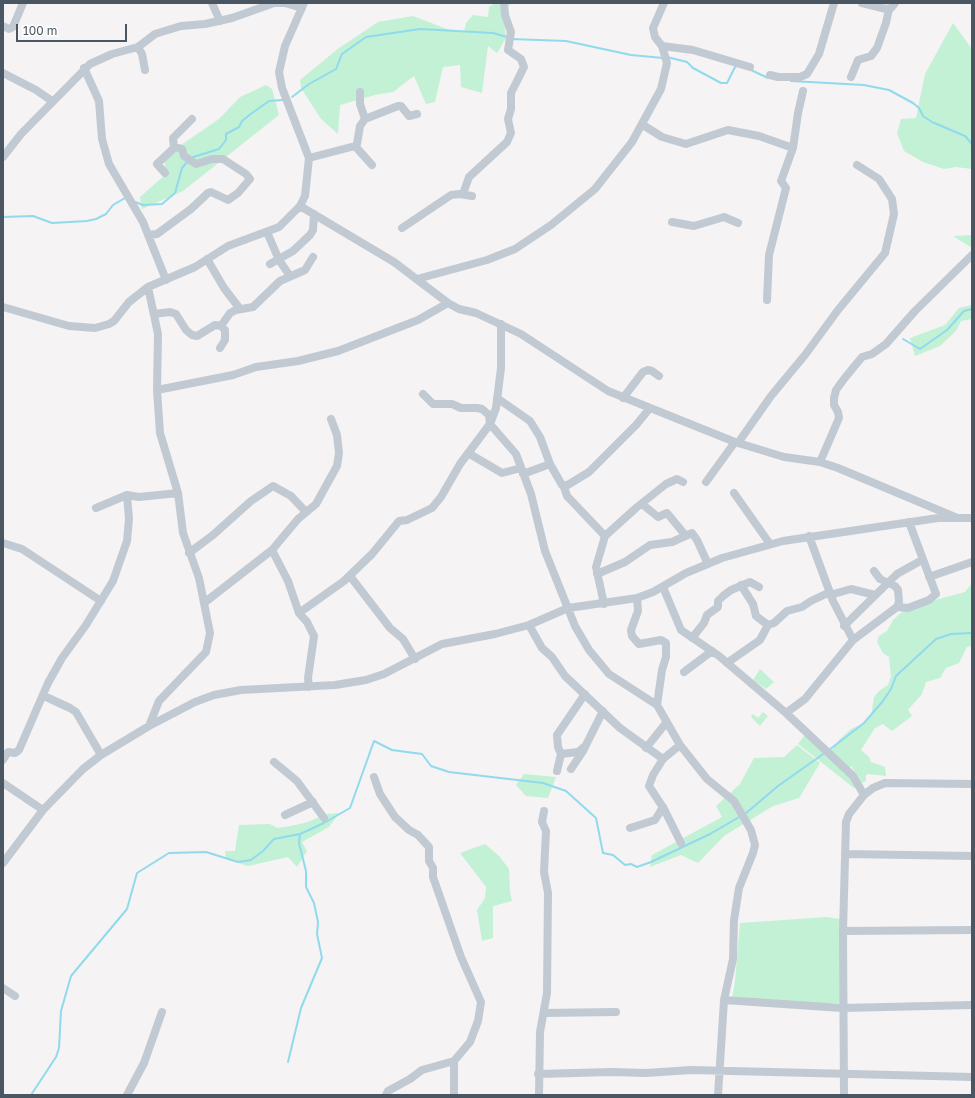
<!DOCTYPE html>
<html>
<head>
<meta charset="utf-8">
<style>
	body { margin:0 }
	#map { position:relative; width:975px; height:1098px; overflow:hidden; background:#f5f3f3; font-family:"Golos Text",sans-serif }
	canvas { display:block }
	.frame { position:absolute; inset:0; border:4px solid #4a5661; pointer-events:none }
	.scale { position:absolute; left:16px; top:24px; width:111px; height:18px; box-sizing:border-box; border:2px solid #4a5661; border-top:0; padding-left:5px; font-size:12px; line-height:14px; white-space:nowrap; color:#4a5661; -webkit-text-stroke:3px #fff; paint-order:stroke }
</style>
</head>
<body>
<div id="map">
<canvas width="975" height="1098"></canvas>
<div class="frame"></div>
<div class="scale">100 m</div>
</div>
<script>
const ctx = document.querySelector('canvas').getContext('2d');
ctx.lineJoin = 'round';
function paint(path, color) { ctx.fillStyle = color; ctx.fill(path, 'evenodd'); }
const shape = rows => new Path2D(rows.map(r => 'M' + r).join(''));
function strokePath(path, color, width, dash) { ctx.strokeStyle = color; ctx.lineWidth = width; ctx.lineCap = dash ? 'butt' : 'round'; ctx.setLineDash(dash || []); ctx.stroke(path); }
paint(shape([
	[495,3,513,3,503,8,506,38,497,53,488,46,482,93,461,87,460,65,443,67,435,102,426,104,414,76,393,92,375,95,340,105,338,134,321,119,301,88,300,80,339,48,378,22,413,16,447,29,464,32,466,23,473,15,488,17,489,7],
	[953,23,972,49,972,169,956,167,944,169,923,162,904,151,897,133,901,119,916,118,925,74],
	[266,85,272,89,279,115,183,191,142,209,140,197,165,175,165,156,219,119,240,97],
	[972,235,972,248,953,236],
	[972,305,972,319,961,321,956,331,940,346,915,356,910,338,945,325,959,308],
	[972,583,972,646,967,647,959,663,946,668,940,678,926,682,922,694,908,710,912,716,892,731,883,724,875,728,861,750,869,757,871,762,885,767,886,776,868,774,866,775,866,781,862,783,851,766,848,770,857,785,854,788,798,744,807,732,832,750,839,740,851,729,864,723,871,716,874,697,879,691,888,685,891,676,889,657,883,653,877,642,879,636,887,631,893,620,903,611,931,601,965,592],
	[760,669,774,682,766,689,753,680],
	[763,712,768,716,760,726,751,717,753,714,758,718],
	[797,745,820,763,799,798,773,806,724,836,698,863,681,855,650,867,652,855,722,817,716,806,740,784,754,758,784,757],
	[524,774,556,777,548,798,526,796,516,785],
	[339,813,329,827,302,842,307,851,297,867,288,857,248,866,226,859,225,851,235,851,239,825,270,824,277,828,291,826,308,822,327,814],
	[485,844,499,856,509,869,510,891,512,901,493,906,493,938,482,941,477,910,485,898,486,887,460,853],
	[827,917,840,919,845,997,839,1003,804,1004,732,999,735,981,740,923]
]), '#c3f1d5');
strokePath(shape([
	[511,39,566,41,631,55,663,58],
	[667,57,687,62,693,68,721,83,727,83,735,67,737,66],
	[751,70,768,78],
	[791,81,864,85,889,90,913,103,919,108,923,116,932,122,965,136,972,144],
	[292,97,309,84,336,69,342,54,366,37,420,29,493,33,507,37],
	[190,158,219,149,226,140,226,134,239,127,242,121,252,113,269,101,283,100],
	[135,202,143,205,162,204,175,193,182,168,188,161],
	[3,217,33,216,52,223,87,221,96,219,106,214,113,205,125,198,127,199],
	[903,339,920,349,947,330,964,311,972,309],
	[829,750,864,723,883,701,891,689,896,676,936,639,951,634,972,633],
	[745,814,778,786,826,752],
	[288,1062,301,1008,322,958,317,934,318,922,314,903,306,887,306,871,299,843,300,834],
	[31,1095,56,1057,59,1048,61,1011,71,976,127,909,137,873,169,853,206,852,238,862,251,860,263,851,274,839,300,834,324,823,350,808,374,741,392,750,422,754,431,766,449,772,543,783,566,791,596,818,603,853,613,855,625,865,631,864,637,867,651,862,710,834,741,816]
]), '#90daee', 2);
strokePath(shape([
	[212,3,220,21],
	[274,3,285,3,302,8],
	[862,3,886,9,891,8,895,3],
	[3,26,9,29,13,27,23,3],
	[662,46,693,50,750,67],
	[138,47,142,54,145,70],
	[84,68,99,101,102,139,109,164,143,222,166,280],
	[3,73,36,90,52,101],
	[770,75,778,77,800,77,807,74,819,54,834,3],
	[851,77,858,60,871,56,877,48,886,23,889,9],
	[360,92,360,104,365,119],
	[643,125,662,137,686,144,728,130,759,136,793,148],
	[355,146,372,165],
	[174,148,173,138,192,119],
	[3,157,21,134,90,64,112,54,138,47,155,34,181,26,205,24,232,18,274,3],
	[309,158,355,146,357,144,360,126,365,119,398,106,401,106,409,116,417,114],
	[463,194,469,177,507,142,511,133,508,119,511,109,511,93,524,67,521,59,508,50,511,32,505,15,504,3],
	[300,206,394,262,448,303,459,309,476,313,521,334,608,391,735,442,784,457,820,462,838,468,955,517],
	[672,222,694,226,724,217,738,223],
	[402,228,451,195,460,194,472,196],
	[267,232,279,260,290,276],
	[148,235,157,234,191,209,208,193,211,192,228,200,238,193,250,179,246,174,223,159,212,159,196,164,184,156,182,149,175,147,157,164,165,173],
	[207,259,224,288,240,309],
	[270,264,293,251,310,235,313,230,314,214],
	[417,279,487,260,515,249,551,225,595,189,632,142,661,89,667,63,662,46,655,37,653,28,664,3],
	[767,300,769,255,786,188,781,181,793,148,798,113,803,91],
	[3,307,69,326,95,328,109,324,114,321,129,302,148,287],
	[154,314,170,312,176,314,186,330,192,335,197,336,215,325,221,326,225,330,225,340,220,348],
	[221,326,230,313,236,310,253,307,280,281,305,270,313,257],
	[157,390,233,375,256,367,298,361,338,351,418,320,448,303],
	[423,394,433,404,452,404,461,408,477,408,482,409,489,415,490,424,516,454,531,494,545,551,575,626,589,650,609,674,657,705,680,745,707,779,734,801,751,830,755,845,753,853,739,888,734,920,733,959,724,1000,718,1095],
	[497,398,530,421,540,437,550,464],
	[623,398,643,372,648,370,652,371,659,376],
	[738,443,771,396,805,355,838,310,885,253,894,214,892,199,879,179,857,165],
	[468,453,502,473,521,468],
	[820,462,839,418,838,412,834,405,834,398,836,390,844,379,862,357,872,354,886,344,915,311,972,255],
	[523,474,550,464,562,485,566,486,589,472,636,425,650,408],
	[706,482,735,442],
	[564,487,567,496,605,536],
	[734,493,770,544],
	[642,504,658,517,667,513,686,536],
	[96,508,127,495,139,497,178,493],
	[809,536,833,601,853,640],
	[3,543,22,549,101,601],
	[272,550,288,581,299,613,307,622,314,636,308,678,309,687],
	[189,553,213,535,251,501,273,486,291,496,306,512],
	[597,574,625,562,650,545,672,542,692,533,697,540,708,564],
	[350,576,390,628,403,639,415,659],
	[929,577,972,562],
	[741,585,753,604,756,616,768,625,774,623,787,611,802,607,811,601,830,592],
	[663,587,681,630,719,656,786,713,853,776,864,795],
	[830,595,851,589,875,595],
	[637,598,638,611,631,630,632,636,639,644,661,640,666,643,666,657,662,670,657,705],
	[204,603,272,550,298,519,316,504,337,466,339,453,337,435,331,419],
	[604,604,596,567,605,536,636,508,666,484,677,479,683,482],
	[897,607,908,608,929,600,936,594,909,522],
	[299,613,344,581,372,554,399,521,407,520,432,508,441,497,460,464,490,424,496,408,501,368,501,324],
	[529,625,542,648,552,657,565,676,620,728,663,759],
	[844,626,897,574,922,560],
	[692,638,704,623,707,615,718,607,718,601,723,596,731,590,750,582,759,587],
	[727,663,760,640,768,625],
	[684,672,712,651],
	[44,696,70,708,76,712,101,755],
	[786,713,805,699,853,640,897,607,899,602,898,590,895,586,880,579,874,571],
	[149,726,159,701,206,652,210,633,199,578,183,533,178,493,160,433,157,390,158,334,148,287,195,267,228,246,279,227,300,206,305,196,309,158,282,88,279,72,285,46,304,3],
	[680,745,663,759,653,775,649,786,664,809,681,843],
	[646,748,666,723],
	[561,754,578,752,584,747],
	[3,760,8,752,15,753,19,750,48,683,62,658,86,625,113,581,127,541,129,519,127,495],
	[274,762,297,781,324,818],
	[571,769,583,751,603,711],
	[557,771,561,754,558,747,557,735,585,694],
	[374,777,380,794,395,817,409,830,418,835,429,847,429,861,433,868,433,877,461,957,481,1002,478,1021,470,1042,454,1061,454,1095],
	[3,783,43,810],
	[285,815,313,802],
	[630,828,655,820,663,807],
	[846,854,972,856],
	[3,863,43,810,83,769,101,755,149,726,195,702,214,695,241,690,335,685,366,680,384,674,442,644,495,634,529,625,568,608,637,598,653,592,686,573,722,558,783,541,938,518,972,518],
	[843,931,972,930],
	[3,988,15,996],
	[724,1000,842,1008,972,1005],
	[544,1013,616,1012],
	[538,1074,611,1072,646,1073,691,1070,972,1077],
	[127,1095,144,1063,162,1012],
	[386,1095,388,1091,410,1079,422,1070,454,1061],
	[539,1095,540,1032,547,993,548,893,544,872,546,831,542,822,544,811],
	[844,1095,843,931,846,822,849,814,864,795,873,788,885,783,972,784]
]), '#c1cad2', 8);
</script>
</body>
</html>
